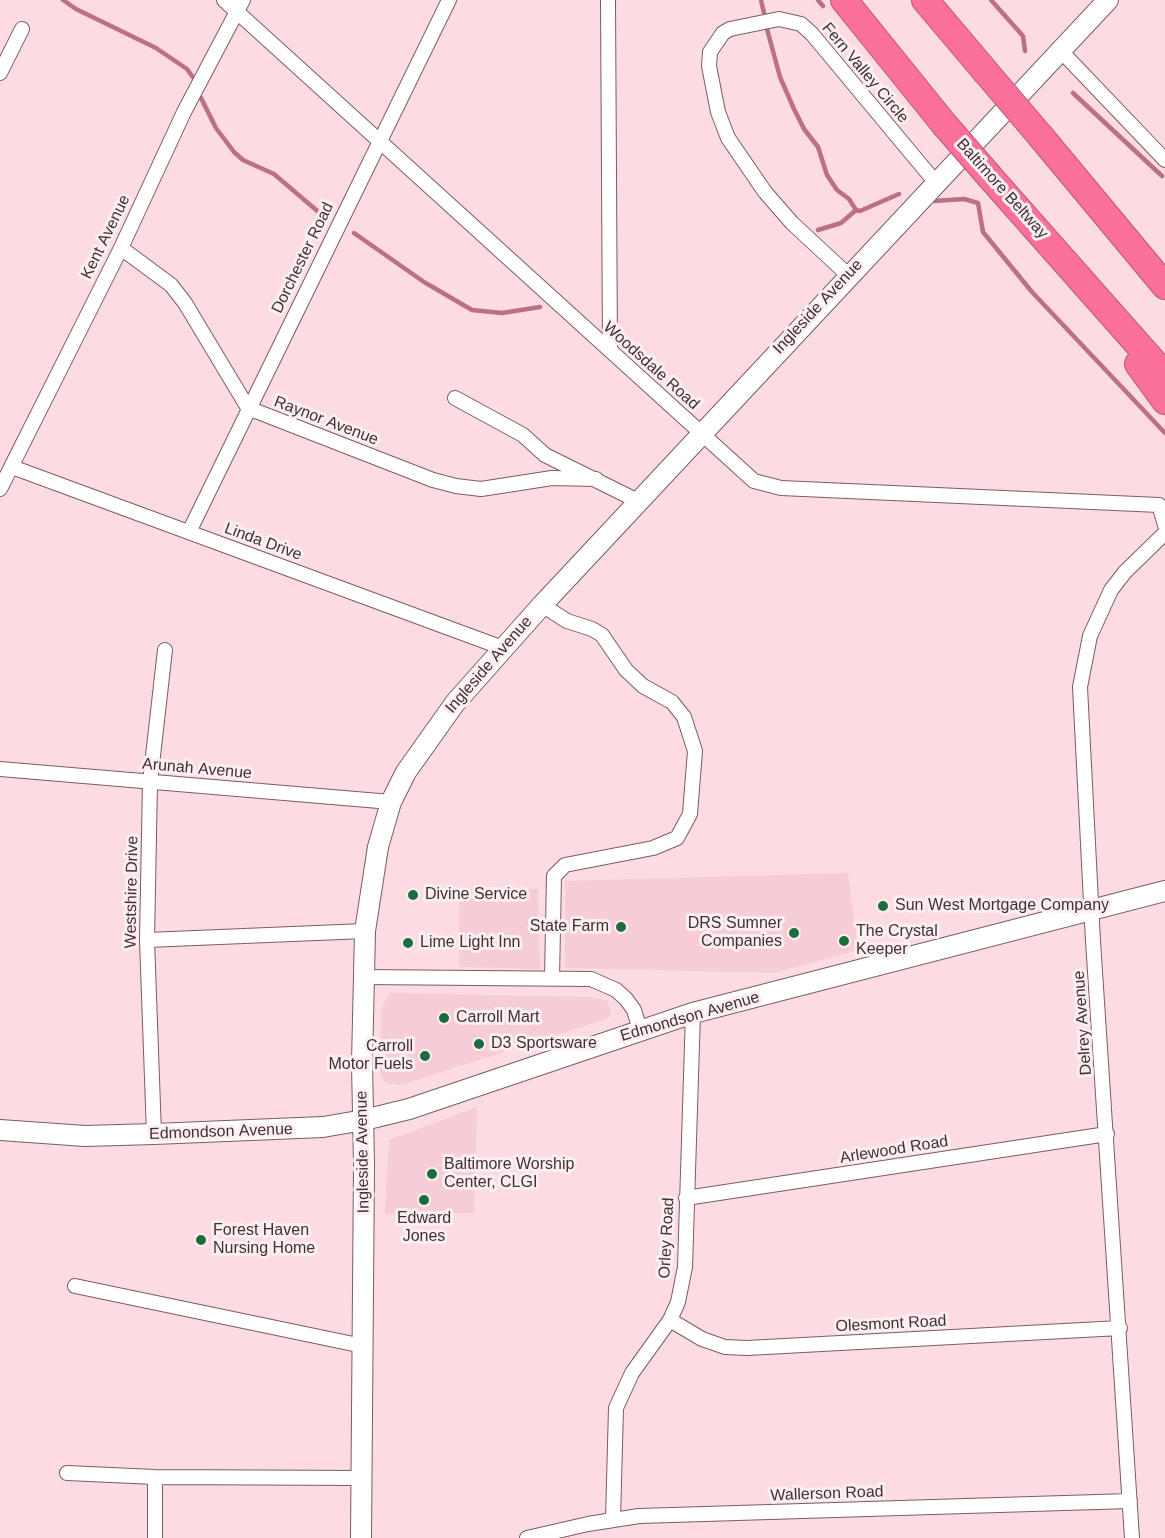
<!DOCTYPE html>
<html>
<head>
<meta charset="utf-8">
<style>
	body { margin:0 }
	canvas { display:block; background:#fcdbe2 }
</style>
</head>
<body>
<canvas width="1165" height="1538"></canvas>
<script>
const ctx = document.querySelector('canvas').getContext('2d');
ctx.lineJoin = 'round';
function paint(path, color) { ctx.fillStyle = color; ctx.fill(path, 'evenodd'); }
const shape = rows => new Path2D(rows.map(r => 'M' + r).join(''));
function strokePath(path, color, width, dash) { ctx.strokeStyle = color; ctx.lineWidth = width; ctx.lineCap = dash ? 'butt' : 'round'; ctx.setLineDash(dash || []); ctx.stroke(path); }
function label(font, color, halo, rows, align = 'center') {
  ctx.font = font + ' Arial,sans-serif'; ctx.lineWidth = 6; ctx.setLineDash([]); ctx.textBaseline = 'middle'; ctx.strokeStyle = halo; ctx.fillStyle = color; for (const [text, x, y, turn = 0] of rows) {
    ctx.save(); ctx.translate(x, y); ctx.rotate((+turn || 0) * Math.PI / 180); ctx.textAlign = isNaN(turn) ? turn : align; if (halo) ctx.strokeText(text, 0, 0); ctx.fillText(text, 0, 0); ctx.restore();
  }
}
paint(shape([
	[848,873,858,950,774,973,565,968,565,881],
	[538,889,540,969,459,967,459,890],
	[390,993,592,997,607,1001,611,1011,609,1018,401,1085,385,1083,380,1073,381,1009],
	[477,1107,474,1213,385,1214,389,1140]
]), '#f6cdd6');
strokePath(shape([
	[63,0,76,9,156,48,187,69,195,80],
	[761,0,764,13],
	[818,0,823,6],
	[991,0,1023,36,1025,51],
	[767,29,780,77,794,109,804,129,818,147,827,175,837,190,849,199,856,210],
	[1073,93,1162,176],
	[201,98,216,128,234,152,243,160,274,174,322,215],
	[934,201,964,199,978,203,983,232,1032,292,1165,433],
	[818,230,841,223,856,210,860,211,899,194],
	[354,233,424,282,472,310,502,313,540,307]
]), '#bc7084', 4.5);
const minor = shape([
	[224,0,754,481,781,488,1159,505,1165,525],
	[608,0,610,350],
	[1061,51,1165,160],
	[0,73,22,29],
	[121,248,171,285,185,303,248,408,433,480,456,486,481,489,552,478,596,479],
	[848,275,792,223,765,192,728,138,718,112,709,66,710,52,723,33,730,29,779,19,801,24,812,34,936,183],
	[455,398,523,435,545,455,638,501],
	[12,467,503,648],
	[0,489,121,248,184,112,243,0],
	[189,532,449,0],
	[542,605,567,621,592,629,602,635,626,670,643,686,672,702,684,717,695,751,690,814,677,838,653,848,565,865,554,876,552,978],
	[0,769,391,802],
	[147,940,365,931],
	[364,977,591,979,616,990,626,999,634,1010,640,1030],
	[154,1134,147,940,150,782,165,650],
	[686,1198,1107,1134],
	[75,1286,363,1346],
	[670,1320,702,1339,725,1347,747,1348,1120,1328],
	[67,1473,155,1477,361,1478],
	[155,1477,155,1538],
	[613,1519,616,1408,632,1373,670,1320,678,1302,685,1267,693,1013],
	[527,1538,588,1524,639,1516,1130,1501],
	[1132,1538,1093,941,1080,687,1090,636,1111,590,1125,572,1165,533]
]);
const secondary = shape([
	[0,1130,85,1136,154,1134,323,1127,364,1120,409,1109,693,1013,1165,891],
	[361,1538,364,1165,362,1063,365,931,378,847,391,802,406,772,455,703,542,605,1108,0]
]);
const motorway = shape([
	[844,0,944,124],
	[925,0,985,71],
	[1042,138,1165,286],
	[990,177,1165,375],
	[1138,364,1165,401]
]);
strokePath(minor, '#7a5d64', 16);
strokePath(secondary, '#7a5d64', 22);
strokePath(motorway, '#b85a76', 28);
strokePath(minor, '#fff', 14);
strokePath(secondary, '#fff', 20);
strokePath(motorway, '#fa709a', 26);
const motorwayBridge = shape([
	[985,71,1042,138],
	[944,124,990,177]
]);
strokePath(motorwayBridge, '#b85a76', 28, []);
strokePath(motorwayBridge, '#fa709a', 26);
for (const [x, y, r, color] of [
	[413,895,6,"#1b6d3e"],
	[883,906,6,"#1b6d3e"],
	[621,927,6,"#1b6d3e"],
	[794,933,6,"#1b6d3e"],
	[844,941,6,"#1b6d3e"],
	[408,943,6,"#1b6d3e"],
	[444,1018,6,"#1b6d3e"],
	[479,1044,6,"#1b6d3e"],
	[425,1056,6,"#1b6d3e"],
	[432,1174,6,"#1b6d3e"],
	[424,1200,6,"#1b6d3e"],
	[201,1240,6,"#1b6d3e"]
]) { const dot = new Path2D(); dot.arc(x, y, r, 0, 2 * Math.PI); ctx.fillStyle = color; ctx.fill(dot); strokePath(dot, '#fceef1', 2); }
label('16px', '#3e3234', '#fceef1', [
	["Fern Valley Circle",865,73,50],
	["Baltimore Beltway",1002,189,48],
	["Kent Avenue",106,237,-64],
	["Dorchester Road",303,258,-64],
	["Ingleside Avenue",818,307,-47],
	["Woodsdale Road",651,366,42],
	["Raynor Avenue",326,421,21],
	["Linda Drive",263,542,20],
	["Ingleside Avenue",489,665,-49],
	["Arunah Avenue",197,769,5],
	["Westshire Drive",132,892,-89],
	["Edmondson Avenue",690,1017,-16],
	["Delrey Avenue",1083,1023,-94],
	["Edmondson Avenue",221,1132,-2],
	["Arlewood Road",894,1150,-9],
	["Ingleside Avenue",363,1152,-91],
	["Orley Road",667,1238,-87],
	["Olesmont Road",891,1324,-3],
	["Wallerson Road",827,1494,-2]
]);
label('16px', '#3e3234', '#fceef1', [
	["Divine Service",425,895],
	["Sun West Mortgage Company",895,906],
	["DRS Sumner",782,924,"right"],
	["Companies",782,942,"right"],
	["State Farm",609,927,"right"],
	["The Crystal",856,932],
	["Keeper",856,950],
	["Lime Light Inn",420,943],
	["Carroll Mart",456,1018],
	["D3 Sportsware",491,1044],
	["Carroll",413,1047,"right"],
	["Motor Fuels",413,1065,"right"],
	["Baltimore Worship",444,1165],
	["Center, CLGI",444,1183],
	["Edward",424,1219,"center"],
	["Jones",424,1237,"center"],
	["Forest Haven",213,1231],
	["Nursing Home",213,1249]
], 'left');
</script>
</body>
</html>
